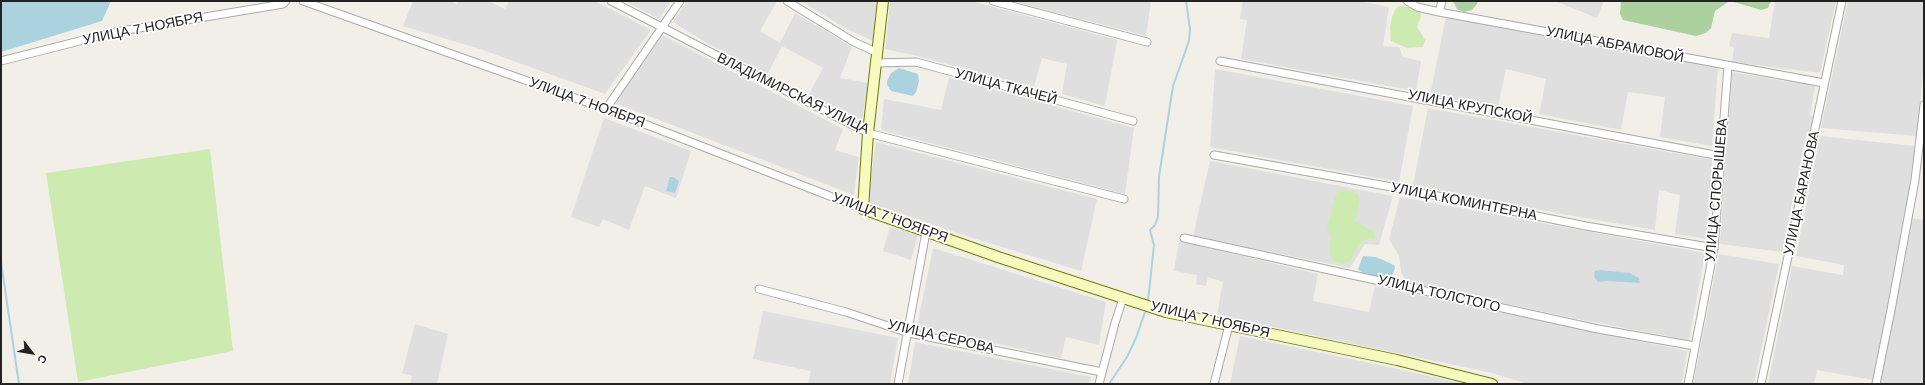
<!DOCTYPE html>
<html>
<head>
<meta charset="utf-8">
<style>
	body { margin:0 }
	#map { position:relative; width:1925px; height:385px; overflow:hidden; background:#f2efe9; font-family:Helvetica,sans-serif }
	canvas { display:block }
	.frame { position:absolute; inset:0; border:2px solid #222; pointer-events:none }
	.north { position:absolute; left:12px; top:333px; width:40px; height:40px; -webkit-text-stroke:3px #fff; paint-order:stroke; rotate:121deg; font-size:11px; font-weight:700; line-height:16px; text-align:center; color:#222 }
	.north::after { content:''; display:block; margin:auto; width:14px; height:18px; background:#222; clip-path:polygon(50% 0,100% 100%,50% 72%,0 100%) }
</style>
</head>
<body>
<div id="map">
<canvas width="1925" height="385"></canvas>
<div class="frame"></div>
<div class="north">С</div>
</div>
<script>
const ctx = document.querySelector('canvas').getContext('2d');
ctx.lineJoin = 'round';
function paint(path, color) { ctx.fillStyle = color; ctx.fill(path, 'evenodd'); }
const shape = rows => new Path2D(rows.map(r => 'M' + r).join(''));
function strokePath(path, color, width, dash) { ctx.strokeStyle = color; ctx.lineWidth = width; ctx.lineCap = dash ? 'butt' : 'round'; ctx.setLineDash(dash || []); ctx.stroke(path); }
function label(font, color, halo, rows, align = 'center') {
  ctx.font = font + ' Helvetica,sans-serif'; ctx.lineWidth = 3.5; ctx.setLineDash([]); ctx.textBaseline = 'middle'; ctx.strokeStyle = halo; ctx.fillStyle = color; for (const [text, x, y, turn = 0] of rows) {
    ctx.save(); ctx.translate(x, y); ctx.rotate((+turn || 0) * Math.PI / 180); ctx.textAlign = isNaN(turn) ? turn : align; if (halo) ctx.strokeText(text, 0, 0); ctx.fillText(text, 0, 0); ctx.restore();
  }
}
paint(shape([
	[413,1,449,1,457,4,458,1,488,1,505,9,509,1,595,1,651,30,605,94,480,49,403,26],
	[625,1,671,1,659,19],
	[687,1,777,1,760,31,780,43,795,13,852,47,840,78,868,83,862,121,808,96,823,68,782,46,767,75,702,40,673,22],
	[801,1,877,1,873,41,845,28],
	[890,1,971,1,1117,40,1105,106,1062,94,1067,64,1042,58,1034,87,917,56,885,49],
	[1013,1,1151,1,1146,36],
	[1243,1,1359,1,1389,7,1383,46,1399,47,1403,57,1421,61,1416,91,1241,59,1247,20,1240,19],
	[1555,1,1604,1,1597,18],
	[1775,1,1836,1,1820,73,1732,62,1734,47,1729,46,1732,33,1769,38],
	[1848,1,1924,1,1924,61,1917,136,1821,128],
	[1446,17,1718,67,1712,146,1660,137,1665,97,1628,92,1621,130,1539,114,1546,79,1506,69,1498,107,1430,95],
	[662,35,843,129,835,150,859,157,854,195,615,103],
	[1215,69,1413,106,1399,182,1210,147],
	[1732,72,1815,86,1810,115,1813,116,1810,132,1807,131,1782,252,1720,244],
	[949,77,1134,128,1125,194,881,130,884,99,941,110],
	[1428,108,1712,160,1707,239,1675,234,1680,195,1659,190,1655,230,1567,215,1413,185],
	[604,118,691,151,676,198,645,186,629,230,603,219,599,227,571,217],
	[1820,136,1915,146,1912,180,1882,340,1873,380,1817,370,1814,384,1768,384,1792,266,1843,275,1844,265,1796,256],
	[876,142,1097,199,1081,271,966,236,870,203,868,199],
	[1210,161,1393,196,1379,245,1365,244,1350,268,1193,236],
	[1400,197,1705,253,1689,340,1587,321,1405,282,1401,271,1399,256,1389,239],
	[1910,218,1924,220,1924,384,1878,384],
	[890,227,918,235,911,260,883,251],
	[1179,241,1318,274,1313,301,1369,312,1375,286,1687,351,1682,384,1528,384,1492,373,1217,315,1223,282,1208,277,1206,286,1196,284,1197,275,1174,271],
	[933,248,1106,302,1099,345,1066,337,1061,358,917,326],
	[1719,254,1779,264,1754,384,1693,384],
	[763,311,898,338,890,384,808,384,811,371,753,359],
	[415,324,448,334,437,384,410,384,412,376,402,373],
	[1240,336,1375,364,1464,384,1230,384],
	[915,342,1091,377,1090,384,908,384]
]), '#e0dfdf');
paint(shape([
	[1400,6,1409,7,1420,11,1421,17,1417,27,1425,40,1423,47,1407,48,1391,41,1390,27,1392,17,1396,8],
	[210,149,233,351,78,382,46,173],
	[1341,190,1352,191,1358,194,1360,202,1355,221,1373,231,1376,236,1374,240,1368,239,1362,241,1350,261,1343,264,1335,262,1331,258,1329,251,1331,236,1327,229,1334,199,1338,191]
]), '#cdebb0');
paint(shape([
	[1453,1,1478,1,1477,4,1472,10,1464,12,1457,9],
	[1621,1,1771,1,1768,8,1761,10,1734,2,1728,2,1715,11,1711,28,1706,33,1696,36,1623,20,1620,14]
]), '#add19e');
paint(shape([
	[1,1,111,1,102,21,1,52],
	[899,68,918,74,919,81,916,92,913,96,891,91,887,85,887,81,891,73],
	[670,177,673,177,679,181,675,193,666,191],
	[1363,256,1376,257,1394,265,1395,268,1391,278,1384,278,1362,273,1358,269],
	[1600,270,1630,273,1639,278,1640,283,1607,281,1598,282,1594,277,1595,271]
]), '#aad3df');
strokePath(shape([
	[1,262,19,384],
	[1148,301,1154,245,1150,230,1155,225,1158,217,1159,177,1173,86,1189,41,1190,29,1186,1],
	[1109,384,1127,357,1136,338,1145,312]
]), '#aad3df', 2);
const street = shape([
	[303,1,606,109,863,209],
	[611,1,868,133,1124,199],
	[787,1,854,42,878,53],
	[993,1,1147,42],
	[1407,1,1417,7,1439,12,1824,83],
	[1439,12,1442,1],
	[1,61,115,32,283,4,286,1],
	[1220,61,1720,156],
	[877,63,916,62,1133,121],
	[606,109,680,1],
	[1214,155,1403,189,1586,226,1714,248],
	[1184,238,1598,329,1695,346],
	[759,289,846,312,909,333,1102,372],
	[898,384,926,232],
	[1099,384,1115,323,1123,298],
	[1214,384,1229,325],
	[1688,384,1714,248,1728,66],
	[1761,384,1842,1],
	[1876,384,1891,310,1915,180,1924,105]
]);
const secondary = shape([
	[883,1,868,133,863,209,998,257,1166,312,1397,360,1492,384]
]);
strokePath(street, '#a9a9a9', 9);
strokePath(secondary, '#707d05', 12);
strokePath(street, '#fff', 7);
strokePath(secondary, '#f7fabf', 10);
label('14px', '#222', '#fff', [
	["УЛИЦА 7 НОЯБРЯ",143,29,-11],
	["УЛИЦА АБРАМОВОЙ",1615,45,11],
	["УЛИЦА ТКАЧЕЙ",1006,87,15],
	["ВЛАДИМИРСКАЯ УЛИЦА",793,94,26],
	["УЛИЦА 7 НОЯБРЯ",587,103,20],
	["УЛИЦА КРУПСКОЙ",1470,107,11],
	["УЛИЦА СПОРЫШЕВА",1717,190,-85],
	["УЛИЦА БАРАНОВА",1802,193,-78],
	["УЛИЦА КОМИНТЕРНА",1464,202,11],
	["УЛИЦА 7 НОЯБРЯ",890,218,20],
	["УЛИЦА ТОЛСТОГО",1439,294,13],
	["УЛИЦА 7 НОЯБРЯ",1210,320,13],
	["УЛИЦА СЕРОВА",941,337,13]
]);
</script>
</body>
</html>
